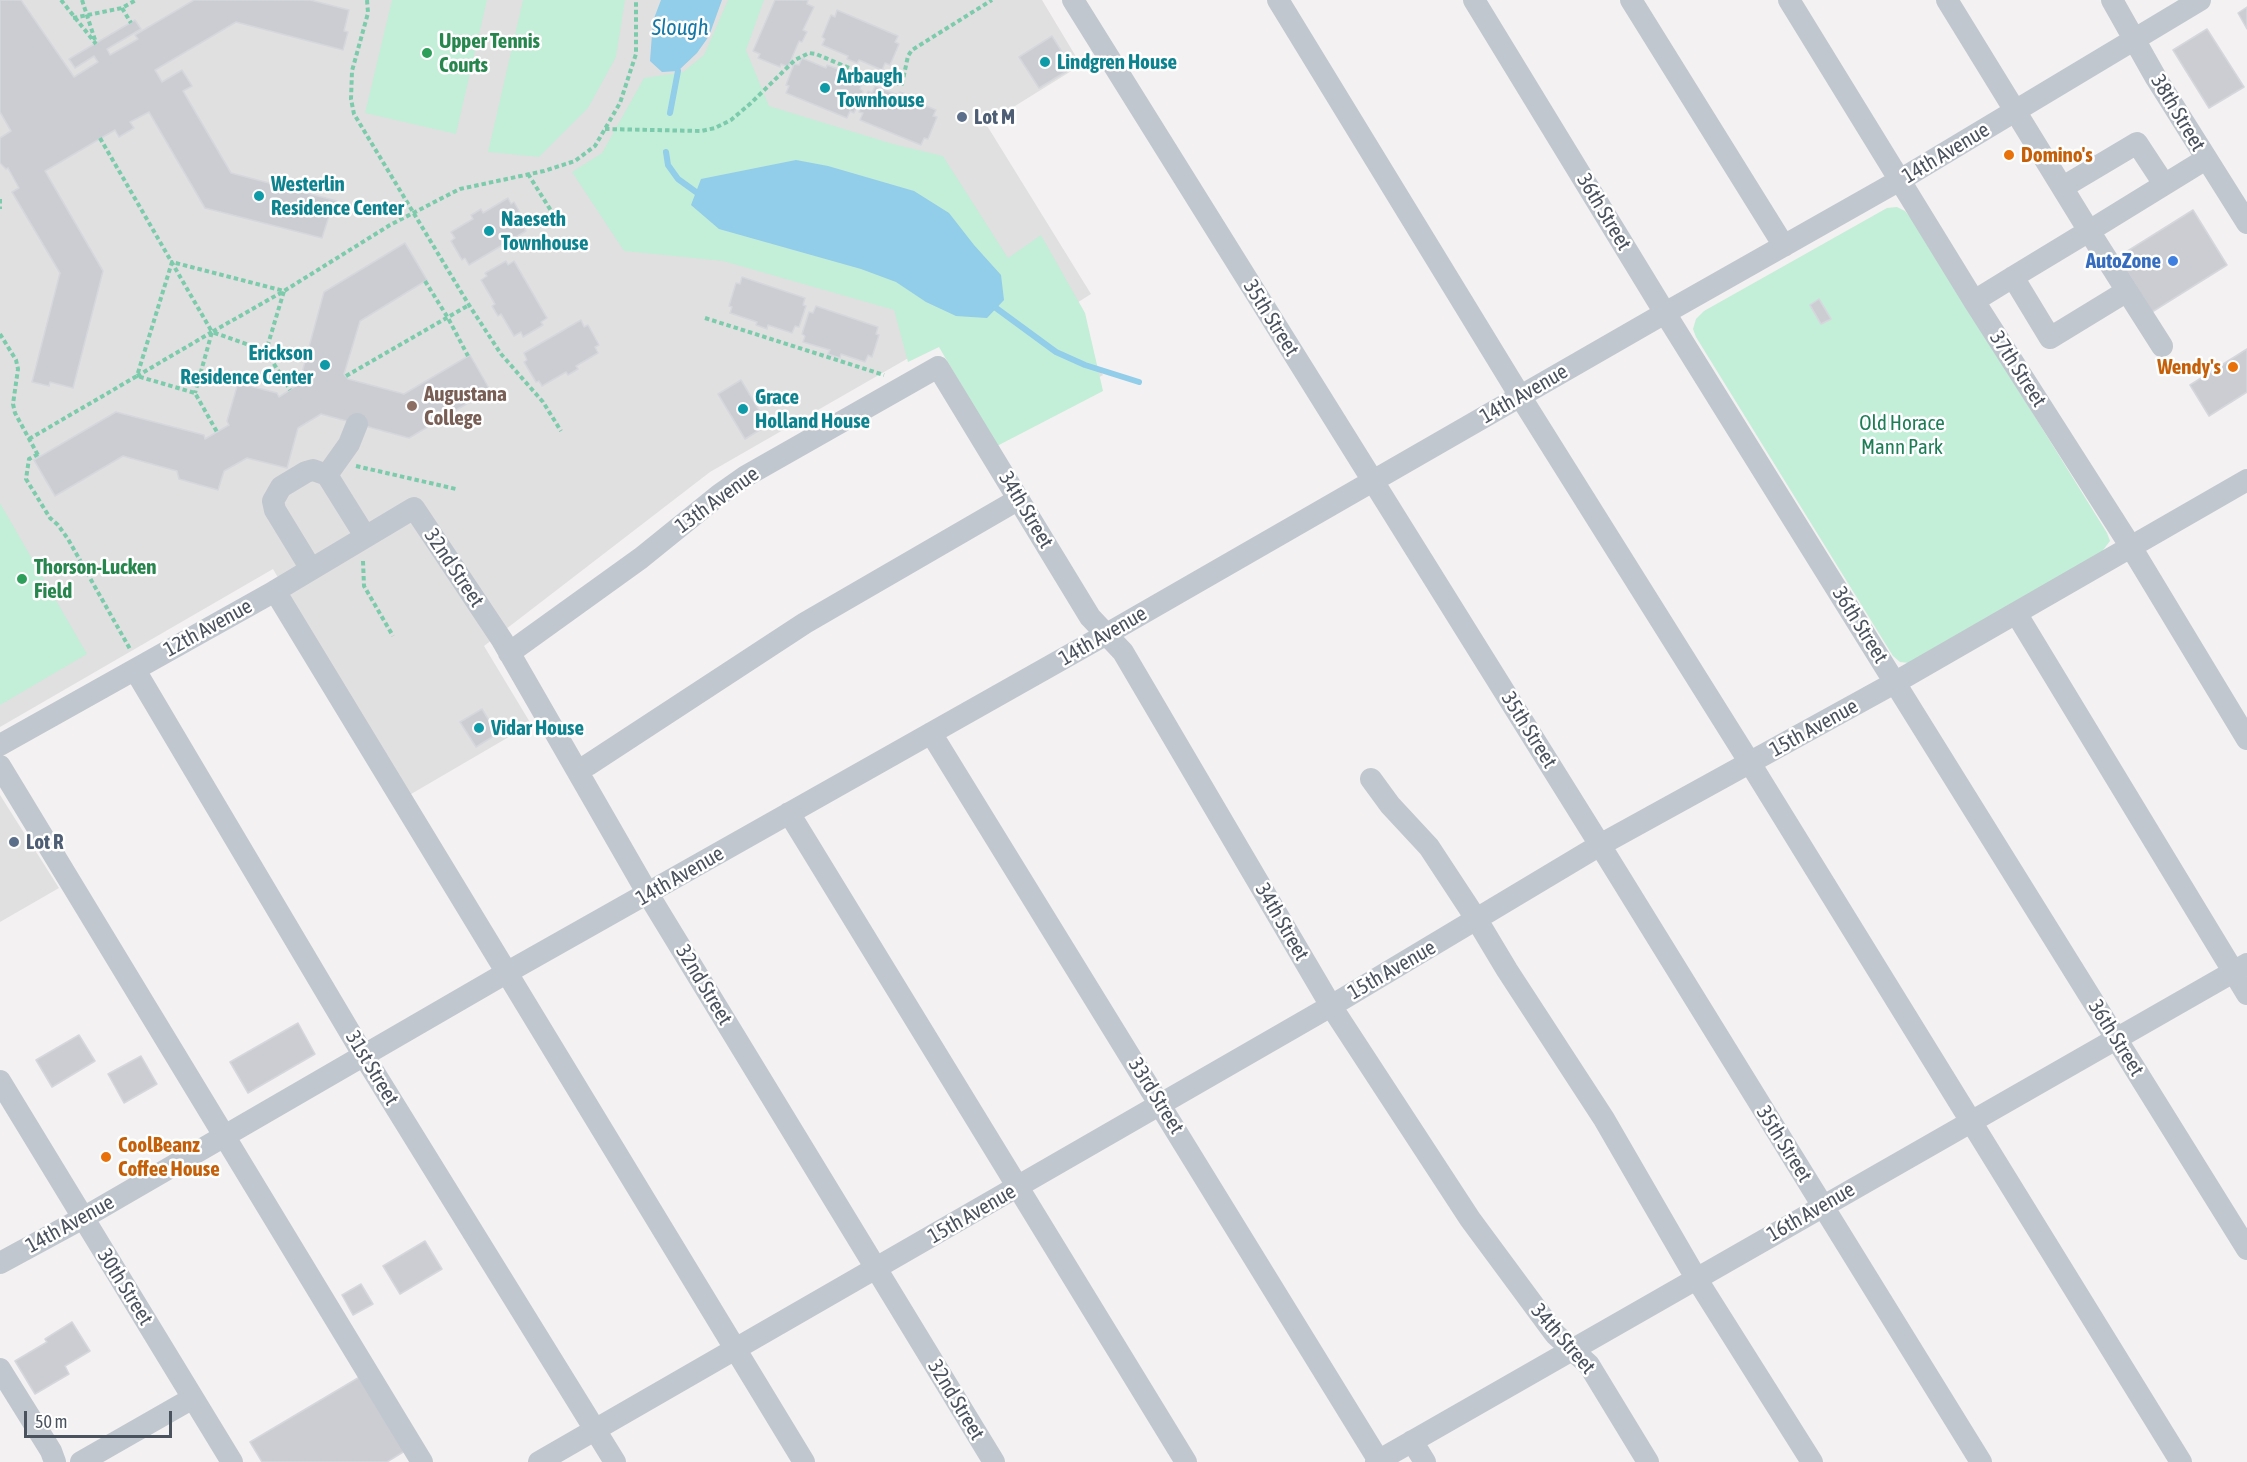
<!DOCTYPE html>
<html>
<head>
<meta charset="utf-8">
<style>
	body { margin:0 }
	#map { position:relative; width:2247px; height:1462px; overflow:hidden; background:#f3f1f1; font-family:"Asap Condensed",sans-serif }
	canvas { display:block }
	.scale { position:absolute; left:24px; top:1411px; width:148px; height:27px; box-sizing:border-box; border:3px solid #4a525e; border-top:0; padding-left:8px; font-size:18px; line-height:21px; white-space:nowrap; color:#4a525e; -webkit-text-stroke:4px #fff; paint-order:stroke }
</style>
</head>
<body>
<div id="map">
<canvas width="2247" height="1462"></canvas>
<div class="scale">50 m</div>
</div>
<script>
const ctx = document.querySelector('canvas').getContext('2d');
ctx.lineJoin = 'round';
function paint(path, color) { ctx.fillStyle = color; ctx.fill(path, 'evenodd'); }
const shape = rows => new Path2D(rows.map(r => 'M' + r).join(''));
function strokePath(path, color, width, dash) { ctx.strokeStyle = color; ctx.lineWidth = width; ctx.lineCap = dash ? 'butt' : 'round'; ctx.setLineDash(dash || []); ctx.stroke(path); }
function label(font, color, halo, rows, align = 'center') {
  ctx.font = font + ' "Asap Condensed",sans-serif'; ctx.lineWidth = 5; ctx.setLineDash([]); ctx.textBaseline = 'middle'; ctx.strokeStyle = halo; ctx.fillStyle = color; for (const [text, x, y, turn = 0] of rows) {
    ctx.save(); ctx.translate(x, y); ctx.rotate((+turn || 0) * Math.PI / 180); ctx.textAlign = isNaN(turn) ? turn : align; if (halo) ctx.strokeText(text, 0, 0); ctx.fillText(text, 0, 0); ctx.restore();
  }
}
paint(shape([
	[0,0,1042,0,1081,65,986,124,1091,294,1064,311,1103,375,996,438,938,341,710,472,484,646,531,724,406,797,273,569,0,727],
	[0,795,59,888,0,922]
]), '#e1e0e0');
paint(shape([
	[392,0,487,0,456,134,365,113],
	[523,0,625,0,616,57,588,108,539,157,488,152],
	[728,0,764,0,746,50,769,106,893,144,943,156,1008,258,1041,235,1085,313,1103,391,997,446,939,347,908,362,894,310,723,261,624,251,572,172,602,153,644,78,683,72,704,55],
	[1897,207,1905,211,1915,223,2107,533,2110,541,2100,554,1909,663,1900,662,1893,656,1696,337,1693,329,1696,319,1704,311,1887,208],
	[0,503,87,654,0,705]
]), '#c3eed8');
paint(shape([
	[661,0,722,0,709,36,697,53,678,71,662,72,650,61,653,21],
	[796,160,828,166,914,191,949,213,974,245,1001,275,1004,300,987,318,956,316,926,302,896,282,861,269,719,229,691,205,701,179]
]), '#92cde9');
strokePath(shape([
	[670,113,678,71],
	[666,152,668,165,678,179,696,192],
	[996,308,1056,352,1085,365,1139,382]
]), '#92cde9', 6);
const building = shape([
	[0,0,21,0,74,77,98,62,94,56,75,68,69,59,135,20,141,29,107,49,110,55,138,39,135,35,194,0,310,0,349,10,344,31,348,32,343,50,236,22,155,70,162,82,182,70,192,86,183,91,231,173,337,201,333,217,329,216,322,238,205,208,149,112,130,122,134,128,119,137,115,130,45,171,103,271,73,388,50,382,49,386,32,382,60,273,12,192,19,188,8,168,6,169,0,163,0,138,11,131,0,112,0,0],
	[775,0,808,0,807,4,814,7,803,30,807,32,802,42,799,41,788,67,781,64,780,67,758,58,760,54,753,51,775,0],
	[2247,7,2247,29,2238,13,2247,7],
	[837,10,898,36,895,42,899,44,890,65,885,63,882,70,859,60,857,63,847,59,848,56,822,45,825,39,822,37,831,15,835,17,837,10],
	[2207,29,2244,87,2209,108,2173,50,2207,29],
	[1052,36,1072,68,1039,88,1019,57,1052,36],
	[802,58,826,68,827,65,838,69,836,73,862,83,860,89,863,91,854,113,850,111,847,118,786,93,789,86,786,85,794,64,799,65,802,58],
	[875,86,898,95,900,92,911,96,910,99,936,110,933,116,937,117,928,139,924,138,921,145,860,120,863,113,859,112,868,91,872,93,875,86],
	[508,198,511,204,514,202,526,223,522,225,526,231,469,265,465,258,462,260,451,241,455,238,451,232,473,219,471,215,473,214,481,209,483,213,508,198],
	[2193,210,2227,265,2152,312,2118,257,2193,210],
	[405,243,427,280,360,321,344,374,348,379,404,394,470,355,490,390,409,438,321,414,298,428,287,468,247,458,224,471,218,490,179,479,177,471,123,456,55,496,34,460,116,412,204,435,205,439,229,425,227,421,238,383,277,393,279,397,302,382,300,380,324,292,405,243],
	[506,261,508,265,514,261,547,318,541,322,543,325,523,337,521,332,514,336,501,314,498,316,492,306,495,304,481,280,487,276,485,273,506,261],
	[742,277,805,298,803,305,806,306,799,327,795,326,792,333,768,325,767,329,756,325,757,322,730,313,732,307,729,306,736,283,740,284,742,277],
	[1819,299,1831,319,1821,324,1810,305,1819,299],
	[816,306,878,327,876,334,879,335,872,357,868,355,865,362,841,354,840,358,828,354,830,350,803,342,805,336,802,334,809,312,813,313,816,306],
	[581,320,584,327,588,325,599,345,595,347,598,353,576,366,578,369,568,375,566,372,542,386,539,381,536,382,524,362,527,360,524,353,581,320],
	[2247,349,2247,392,2209,416,2190,385,2247,349],
	[741,380,768,425,745,439,718,394,741,380],
	[482,709,497,734,476,747,460,722,482,709],
	[298,1023,315,1054,248,1093,230,1062,298,1023],
	[79,1035,95,1061,52,1087,36,1060,79,1035],
	[141,1056,157,1084,124,1103,108,1074,141,1056],
	[425,1241,442,1269,400,1294,383,1266,425,1241],
	[361,1284,373,1304,353,1315,342,1295,361,1284],
	[72,1322,90,1351,65,1366,69,1374,35,1394,15,1361,47,1342,45,1339,72,1322],
	[363,1375,408,1449,387,1462,262,1462,250,1442,363,1375]
]);
paint(building, '#cbcdd3');
strokePath(building, '#d5d7dc', 1.5);
strokePath(shape([
	[61,0,96,44],
	[82,0,95,40],
	[367,0,368,13,352,71,351,99,354,114,469,305,501,354,543,402,561,431],
	[122,8,131,23],
	[73,18,122,8,136,0],
	[605,129,701,131,715,128,731,120,751,103,795,60,809,53,816,54,880,81,902,84,908,56,912,50,992,0],
	[100,138,212,332,284,291,266,351,212,332,195,393],
	[528,174,560,225],
	[0,199,0,209],
	[425,281,448,318,468,356],
	[705,318,884,375],
	[212,332,137,376,172,262,284,291,390,225,448,195,460,189,544,171,575,161,595,146,620,103,636,54,636,0],
	[0,334,16,360,18,369,13,404,15,413,39,457],
	[266,351,290,390],
	[346,376,469,305],
	[29,439,137,376,195,393,217,432],
	[38,454,29,459,26,479,50,518,58,525,68,539,130,649],
	[356,466,456,489],
	[363,561,364,586,393,636]
]), '#7ccbac', 4, [4.5, 3]);
strokePath(shape([
	[1073,0,1600,845,1981,1462],
	[1278,0,1520,396,1750,763,2181,1462],
	[1474,0,1665,313,2247,1249],
	[1631,0,1784,246],
	[1789,0,1974,301,2131,547,2247,739],
	[1947,0,2089,231,2206,159],
	[2112,0,2156,78,2247,223],
	[2063,187,2137,143,2164,184],
	[2127,291,2162,346],
	[1974,301,2013,277,2089,231,2127,291,2050,338,2013,277],
	[327,475,349,444,357,424],
	[311,569,275,510,273,501,281,487,306,472,313,470,327,475,365,536],
	[275,591,804,1462],
	[2016,613,2247,994],
	[509,653,641,558,719,495,746,476,938,367,1090,617,1123,652,1331,1006,1470,1219,1555,1334,1589,1365,1648,1462],
	[135,670,364,1056,615,1462],
	[931,733,1379,1461],
	[0,745,275,591,414,508,502,640,648,894,994,1462],
	[588,765,805,623,1019,499],
	[0,766,422,1462],
	[1371,779,1390,805,1429,847,1477,920,1507,970,1604,1119,1696,1278,1812,1462],
	[789,813,1186,1462],
	[0,1081,232,1462],
	[0,1263,83,1218,506,973,1105,635,1665,313,1900,180,2200,0],
	[0,1369,51,1451,55,1462],
	[1412,1441,1425,1462],
	[81,1462,193,1398],
	[539,1462,1331,1006,1600,845,1896,682,2247,480],
	[1376,1462,2247,964]
]), '#c0c7cf', 22);
for (const [x, y, r, color] of [
	[427,53,6,"#2e9e5b"],
	[1045,62,6,"#0f9aa8"],
	[825,88,6,"#0f9aa8"],
	[962,117,6,"#5c6f8a"],
	[2009,155,6,"#e8710a"],
	[259,196,6,"#0f9aa8"],
	[489,231,6,"#0f9aa8"],
	[2173,261,6,"#3f7fe0"],
	[325,365,6,"#0f9aa8"],
	[2233,367,6,"#e8710a"],
	[412,406,6,"#8d6e63"],
	[743,409,6,"#0f9aa8"],
	[22,579,6,"#2e9e5b"],
	[479,728,6,"#0f9aa8"],
	[14,842,6,"#5c6f8a"],
	[106,1157,6,"#e8710a"]
]) { const dot = new Path2D(); dot.arc(x, y, r, 0, 2 * Math.PI); ctx.fillStyle = color; ctx.fill(dot); strokePath(dot, '#fff', 2); }
label('bold 21px', '#27864d', '#fff', [
	["Upper Tennis",439,41],
	["Courts",439,65],
	["Thorson-Lucken",34,567],
	["Field",34,591]
], 'left');
label('bold 21px', '#0d838f', '#fff', [
	["Lindgren House",1057,62],
	["Arbaugh",837,76],
	["Townhouse",837,100],
	["Westerlin",271,184],
	["Residence Center",271,208],
	["Naeseth",501,219],
	["Townhouse",501,243],
	["Erickson",313,353,"right"],
	["Residence Center",313,377,"right"],
	["Grace",755,397],
	["Holland House",755,421],
	["Vidar House",491,728]
], 'left');
label('21px', '#4a525e', '#fff', [
	["38th Street",2178,113,59],
	["14th Avenue",1946,153,-31],
	["36th Street",1604,212,59],
	["35th Street",1271,318,58],
	["37th Street",2018,369,57],
	["14th Avenue",1524,394,-30],
	["13th Avenue",717,500,-36],
	["34th Street",1026,510,59],
	["32nd Street",454,568,56],
	["36th Street",1860,625,58],
	["12th Avenue",208,628,-29],
	["14th Avenue",1103,636,-30],
	["15th Avenue",1814,728,-29],
	["35th Street",1529,730,58],
	["14th Avenue",680,876,-30],
	["34th Street",1282,922,60],
	["15th Avenue",1392,970,-30],
	["32nd Street",704,985,59],
	["36th Street",2116,1038,58],
	["31st Street",372,1068,59],
	["33rd Street",1156,1096,58],
	["35th Street",1784,1144,58],
	["16th Avenue",1811,1212,-30],
	["15th Avenue",972,1214,-30],
	["14th Avenue",70,1224,-29],
	["30th Street",125,1287,58],
	["34th Street",1563,1339,49],
	["32nd Street",956,1400,59]
]);
label('bold 21px', '#4e5e75', '#fff', [
	["Lot M",974,117],
	["Lot R",26,842]
], 'left');
label('bold 21px', '#c56008', '#fff', [
	["Domino's",2021,155],
	["Wendy's",2221,367,"right"],
	["CoolBeanz",118,1145],
	["Coffee House",118,1169]
], 'left');
label('bold 21px', '#366cbe', '#fff', [
	["AutoZone",2161,261]
], 'right');
label('bold 21px', '#785e54', '#fff', [
	["Augustana",424,394],
	["College",424,418]
], 'left');
label('21px', '#1c7d57', '#fff', [
	["Old Horace",1902,423],
	["Mann Park",1902,447]
]);
label('italic 22px', '#1378a7', '#fff', [
	["Slough",680,28]
]);
</script>
</body>
</html>
